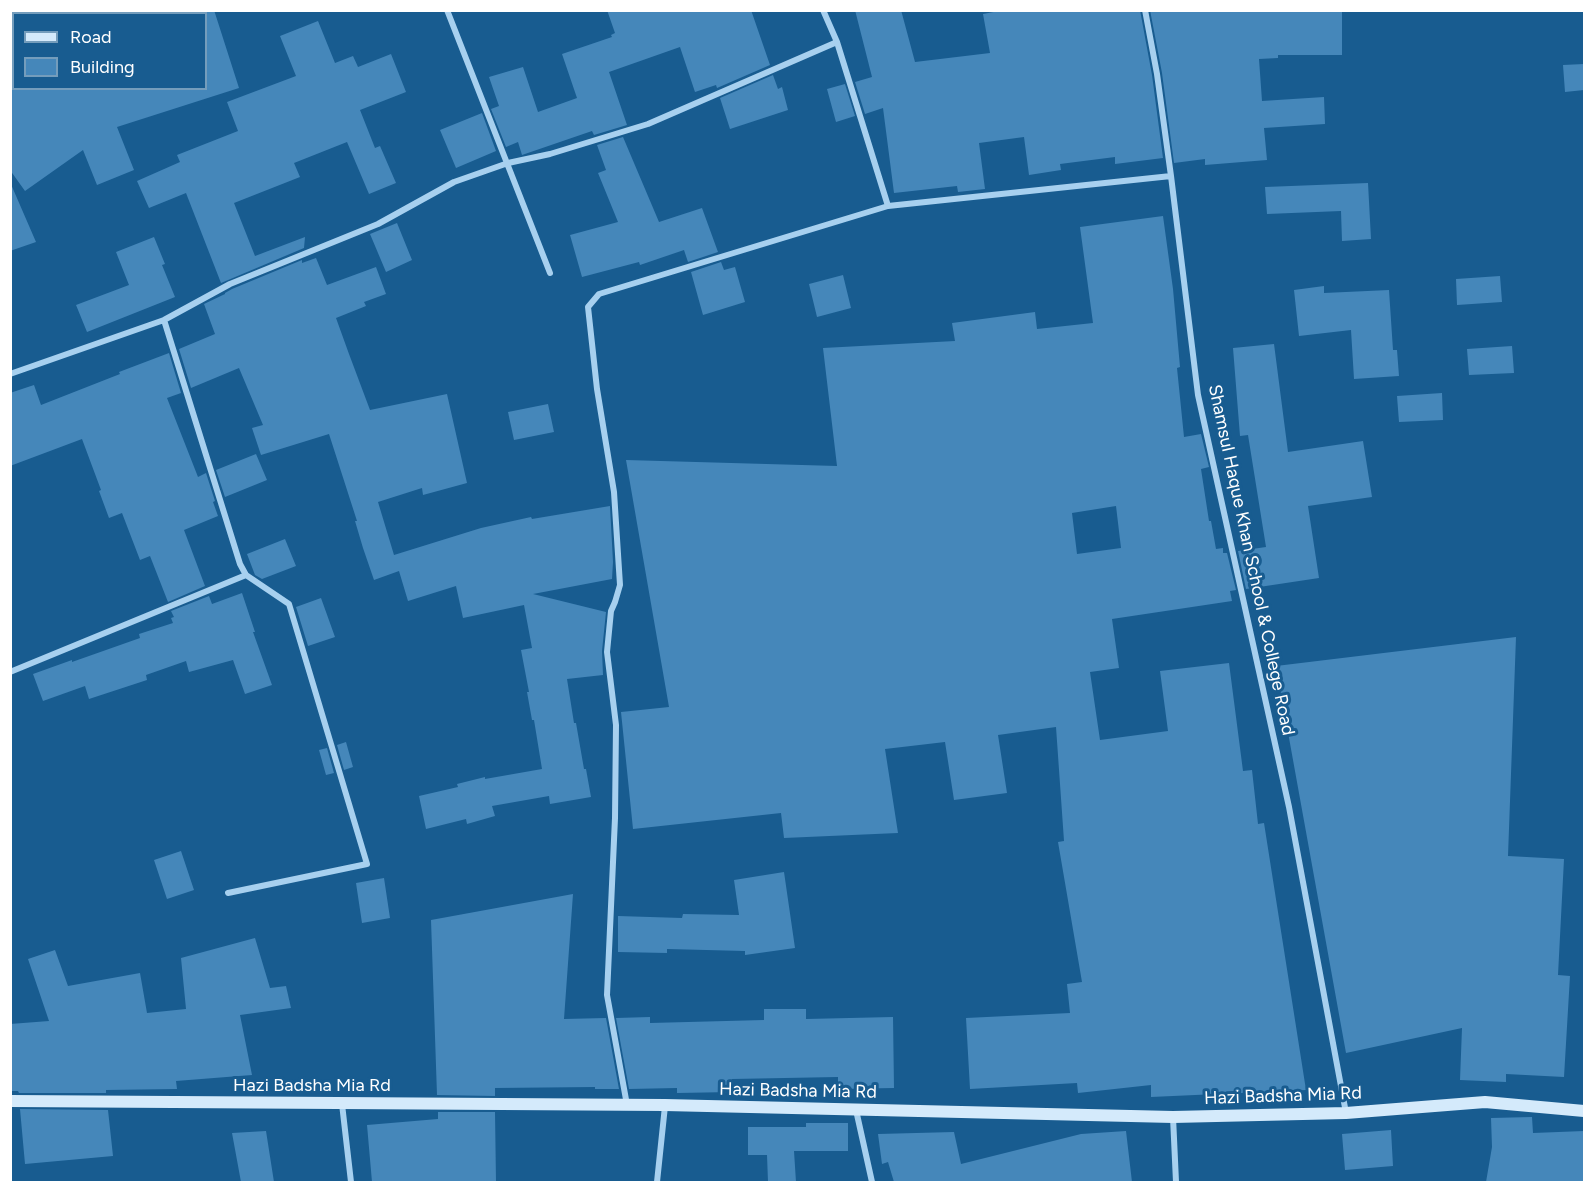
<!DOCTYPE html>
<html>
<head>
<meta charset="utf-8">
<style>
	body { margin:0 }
	#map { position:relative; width:1595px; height:1193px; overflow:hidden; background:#185c90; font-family:Figtree,sans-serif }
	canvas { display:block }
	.frame { position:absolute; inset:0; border:12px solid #fff; pointer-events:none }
	.legend { position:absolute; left:12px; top:12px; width:195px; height:78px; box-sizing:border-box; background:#185c90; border:2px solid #749dbc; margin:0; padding:8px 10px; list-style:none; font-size:18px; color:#fff }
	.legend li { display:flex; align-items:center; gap:12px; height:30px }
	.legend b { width:30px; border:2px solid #749dbc }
</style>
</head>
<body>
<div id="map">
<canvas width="1595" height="1193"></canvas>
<div class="frame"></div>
<ul class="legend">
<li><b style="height:8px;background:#d4eafb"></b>Road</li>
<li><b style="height:16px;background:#4587ba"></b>Building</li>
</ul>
</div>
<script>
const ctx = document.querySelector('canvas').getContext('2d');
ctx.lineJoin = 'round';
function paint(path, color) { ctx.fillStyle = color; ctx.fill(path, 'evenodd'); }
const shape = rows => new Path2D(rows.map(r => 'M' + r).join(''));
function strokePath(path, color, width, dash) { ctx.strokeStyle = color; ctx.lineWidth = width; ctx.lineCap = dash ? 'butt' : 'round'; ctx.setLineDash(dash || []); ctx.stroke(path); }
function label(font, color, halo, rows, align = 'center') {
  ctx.font = font + ' Figtree,sans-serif'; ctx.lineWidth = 6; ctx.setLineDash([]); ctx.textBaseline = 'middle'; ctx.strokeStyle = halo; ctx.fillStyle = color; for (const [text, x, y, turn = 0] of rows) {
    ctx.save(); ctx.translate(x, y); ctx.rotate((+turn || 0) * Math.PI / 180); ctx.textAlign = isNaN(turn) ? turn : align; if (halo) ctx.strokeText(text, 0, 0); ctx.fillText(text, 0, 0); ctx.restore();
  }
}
paint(shape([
	[206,10,214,10,239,88,117,127,134,170,97,185,83,150,25,191,10,170,10,88,206,88],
	[607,10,751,10,770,65,717,88,716,85,695,92,680,47,609,72,627,125,594,135,592,131,522,155,518,142,506,147,491,109,499,106,489,77,523,67,538,112,577,98,562,54,612,37,611,35,615,33],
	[855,10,901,10,915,62,990,53,983,14,1004,10,1140,10,1152,75,1163,158,1115,164,1115,157,1060,164,1061,170,1029,175,1024,137,979,143,985,189,958,192,957,186,894,193,883,108,865,114,855,82,872,77],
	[1150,10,1342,10,1342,55,1278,55,1278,58,1259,59,1262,101,1324,97,1325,124,1264,128,1267,160,1205,165,1205,159,1174,163,1162,73],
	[318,21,335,63,353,56,358,67,391,54,406,92,360,110,375,148,380,146,396,183,369,194,347,142,294,163,300,177,234,203,255,256,305,237,304,248,221,283,186,193,149,208,137,181,180,162,177,155,238,131,227,102,296,76,280,36],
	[1584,64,1584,90,1565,92,1563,65],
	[773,75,778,89,782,87,788,110,730,129,720,98],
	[845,84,855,116,836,122,827,89],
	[482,113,496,151,456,168,440,130],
	[623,137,659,222,702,208,718,252,688,262,684,250,640,265,639,262,582,277,570,235,618,222,598,173,606,170,597,145],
	[10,182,36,242,10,251],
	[1368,183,1371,239,1342,241,1341,211,1267,214,1265,187],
	[1163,216,1173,289,1180,367,1177,368,1184,437,1201,434,1209,467,1201,469,1209,521,1211,521,1216,549,1223,548,1223,553,1227,553,1236,590,1230,591,1232,601,1112,619,1119,668,1090,672,1100,740,1168,731,1160,671,1229,663,1243,771,1252,770,1258,824,1264,823,1306,1090,1151,1097,1151,1085,1078,1093,1077,1083,970,1089,966,1018,1070,1013,1067,984,1082,982,1058,842,1064,841,1056,727,998,735,1007,793,954,800,945,742,885,749,898,833,784,838,781,813,633,829,621,712,669,707,626,460,837,466,823,348,955,341,952,323,1035,312,1037,329,1093,323,1080,227],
	[1116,506,1121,548,1077,554,1072,513],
	[397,223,412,260,386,272,370,234],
	[154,237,165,264,162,265,175,297,87,332,76,305,129,285,116,252],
	[316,258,327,285,376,267,386,294,364,302,366,306,336,318,349,354,370,410,447,394,467,483,423,495,422,488,378,502,394,555,481,528,531,517,532,519,610,506,613,562,612,579,533,594,606,612,602,651,603,675,567,679,574,723,576,723,584,769,586,769,591,797,550,804,549,796,492,806,495,816,467,824,466,819,426,829,419,796,458,787,457,784,485,777,485,779,542,769,534,720,532,720,527,692,529,692,521,650,532,648,524,605,463,618,456,586,408,601,399,571,374,580,363,548,355,521,357,521,329,434,261,455,252,428,263,425,239,368,191,388,179,349,215,334,204,304,225,294,225,293,232,289,302,260,302,263],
	[721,262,724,270,735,267,745,302,703,315,691,272],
	[843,275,851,308,817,317,809,284],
	[1500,276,1502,302,1457,305,1456,279],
	[1324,286,1324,293,1389,290,1393,350,1397,350,1399,376,1354,379,1351,330,1299,336,1294,290],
	[1274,344,1288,452,1363,441,1372,497,1308,506,1319,578,1246,589,1238,551,1266,547,1248,435,1240,436,1233,348],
	[1512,346,1514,373,1469,375,1467,349],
	[169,353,181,393,167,398,198,477,206,473,215,501,213,502,218,516,184,530,205,586,168,602,150,556,140,560,122,513,109,518,99,491,101,490,82,439,10,466,10,393,34,385,41,405,120,374,119,372],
	[1442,393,1443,420,1399,422,1397,396],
	[548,404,554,432,514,440,508,412],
	[256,454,267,480,225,497,216,470],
	[285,539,296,566,262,579,255,575,247,554],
	[242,593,255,632,253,632,272,685,245,694,233,660,189,672,186,661,146,675,147,680,89,699,85,686,43,701,33,674,72,660,72,662,140,638,139,634,173,623,171,618,174,617,171,611,209,596,212,604],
	[321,598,335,637,308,646,296,607],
	[1516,637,1508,856,1564,859,1558,975,1570,976,1564,1077,1506,1074,1506,1082,1460,1080,1462,1028,1346,1053,1276,666],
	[346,742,353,767,344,770,337,745],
	[327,748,334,773,326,775,319,750],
	[181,851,194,890,167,899,154,860],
	[784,872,795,948,745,955,745,951,667,949,667,953,618,952,618,916,682,918,683,914,739,915,734,880],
	[384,878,390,918,362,923,356,883],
	[573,894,564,1019,606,1018,619,1089,595,1089,595,1087,495,1088,495,1096,437,1095,431,920],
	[255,938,270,988,286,986,291,1008,240,1015,252,1075,176,1081,177,1089,106,1090,106,1093,19,1093,18,1091,10,1091,10,1024,49,1021,28,959,55,950,68,986,140,973,147,1013,186,1009,181,958],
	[764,1009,806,1009,806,1019,893,1017,894,1088,838,1089,838,1077,732,1079,733,1092,677,1093,677,1088,629,1089,616,1018,650,1017,650,1023,764,1020],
	[20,1109,108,1110,113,1156,25,1164],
	[438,1112,495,1112,496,1182,372,1182,367,1125,438,1119],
	[1532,1117,1533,1133,1584,1131,1584,1182,1486,1182,1492,1147,1491,1118],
	[806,1123,848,1123,848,1151,794,1151,796,1182,768,1182,767,1155,748,1155,748,1127,806,1127],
	[1391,1130,1393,1166,1345,1170,1342,1134],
	[266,1131,274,1182,241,1182,232,1133],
	[1126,1131,1132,1182,894,1182,888,1162,882,1164,878,1134,954,1132,961,1164,1081,1134]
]), '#4587ba');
strokePath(shape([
	[447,10,550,273],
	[823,10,837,42,888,206],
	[1145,10,1157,74,1171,176,1198,395,1289,807,1346,1113],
	[164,320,240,564,246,575,289,604,367,864,228,893],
	[10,374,164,320,230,284,378,224,454,182,508,163,550,154,648,124,837,42],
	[10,672,246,575],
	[342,1104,351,1182],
	[627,1105,607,995,615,818,616,725,607,652,611,611,615,602,620,585,614,492,597,389,588,307,599,294,888,206,1171,176],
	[856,1110,872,1182],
	[1173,1117,1176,1182],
	[657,1182,665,1106]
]), '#a7d0ef', 6);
strokePath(shape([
	[10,1101,665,1105,1173,1117,1346,1113,1485,1102,1584,1111]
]), '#d4eafb', 12);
label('18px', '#fff', '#185c90', [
	["Shamsul Haque Khan School & College Road",1251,560,78],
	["Hazi Badsha Mia Rd",312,1086],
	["Hazi Badsha Mia Rd",798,1091,1],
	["Hazi Badsha Mia Rd",1283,1096,-2]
]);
</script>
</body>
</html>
